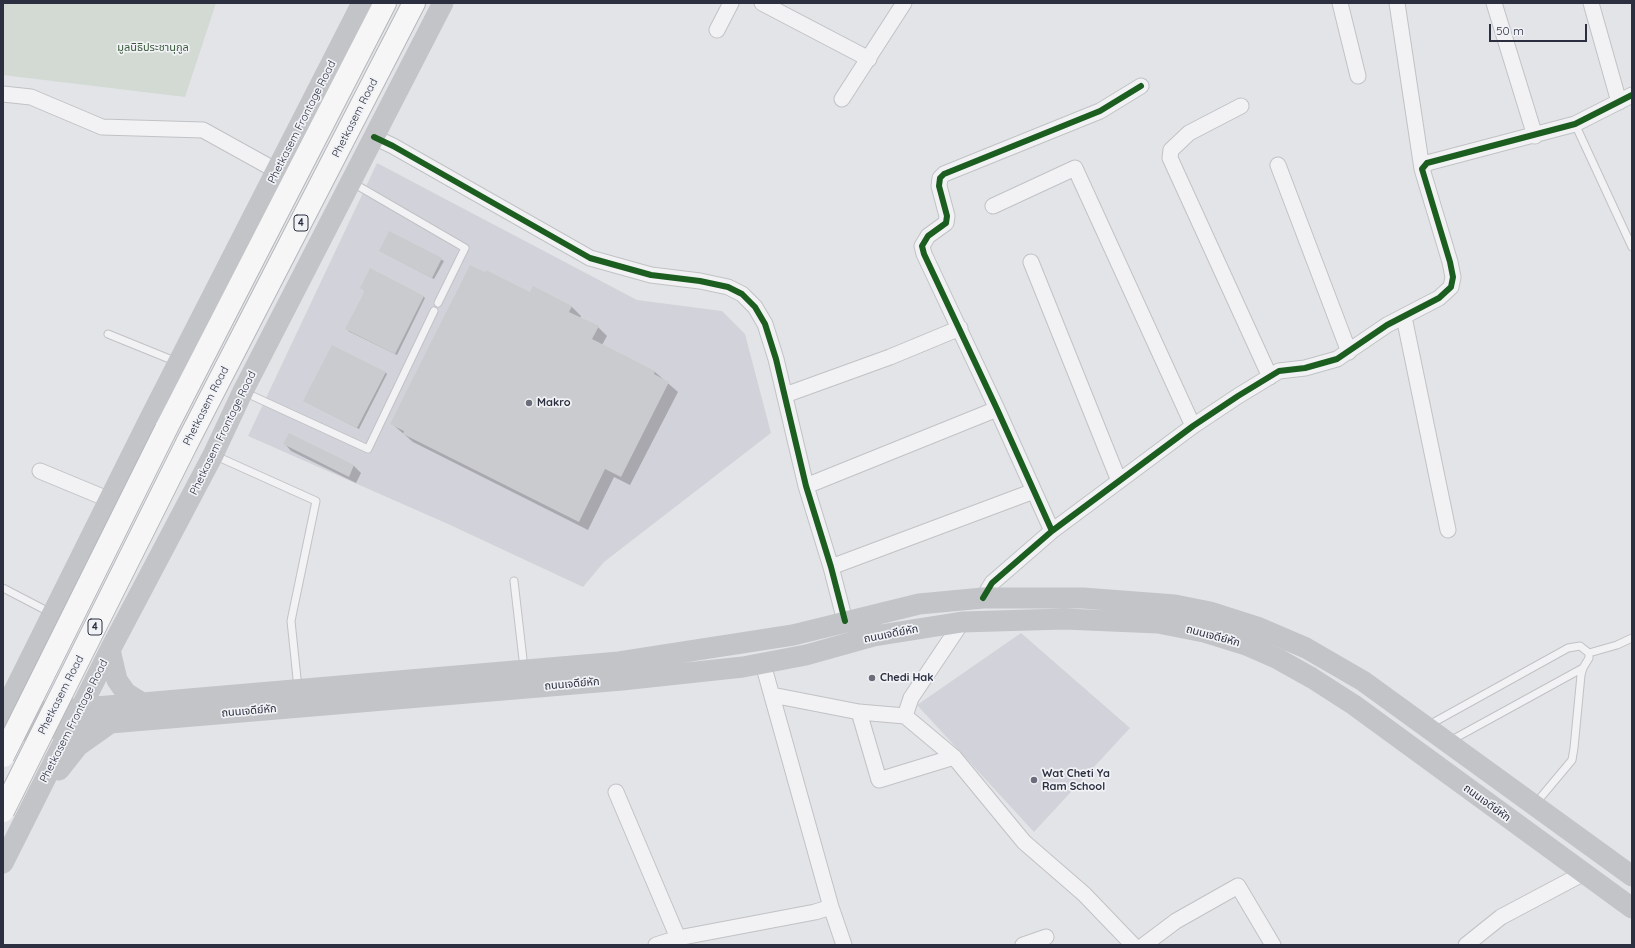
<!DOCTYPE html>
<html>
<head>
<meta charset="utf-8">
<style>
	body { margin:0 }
	#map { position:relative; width:1635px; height:948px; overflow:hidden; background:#e3e4e7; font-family:Quicksand,sans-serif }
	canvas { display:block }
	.frame { position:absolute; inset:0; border:4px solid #2b2f3f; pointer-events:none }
	.scale { position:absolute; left:1489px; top:24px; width:98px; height:18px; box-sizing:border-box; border:2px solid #2b2f3f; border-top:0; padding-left:5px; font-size:12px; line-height:14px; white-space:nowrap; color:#2b2f3f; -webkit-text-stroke:3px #f1f2f6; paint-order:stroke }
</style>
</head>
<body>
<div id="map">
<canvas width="1635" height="948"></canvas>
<div class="frame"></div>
<div class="scale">50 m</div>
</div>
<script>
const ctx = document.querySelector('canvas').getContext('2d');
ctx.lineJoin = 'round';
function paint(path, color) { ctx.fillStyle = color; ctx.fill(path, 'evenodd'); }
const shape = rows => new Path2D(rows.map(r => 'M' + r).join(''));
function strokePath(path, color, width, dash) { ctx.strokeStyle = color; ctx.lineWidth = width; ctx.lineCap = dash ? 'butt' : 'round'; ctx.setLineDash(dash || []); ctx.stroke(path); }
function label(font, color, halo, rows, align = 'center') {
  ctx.font = font + ' Quicksand,"Noto Sans Thai",sans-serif'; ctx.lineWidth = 3.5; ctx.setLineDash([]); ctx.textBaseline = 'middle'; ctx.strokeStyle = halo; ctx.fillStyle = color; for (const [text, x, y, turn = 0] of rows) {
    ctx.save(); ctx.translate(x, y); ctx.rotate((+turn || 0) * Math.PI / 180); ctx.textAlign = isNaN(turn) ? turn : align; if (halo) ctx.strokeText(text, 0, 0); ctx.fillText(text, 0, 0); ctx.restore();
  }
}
paint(shape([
	[377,163,637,300,722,311,745,334,771,433,604,562,583,587,448,524,248,436],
	[1021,633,1130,728,1034,832,917,705]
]), '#d2d3da');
paint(shape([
	[3,3,216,3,185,97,3,75]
]), '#d2dad3');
paint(shape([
	[389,233,444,261,434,279,380,251],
	[533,287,572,307,581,316,580,318,598,327,607,336,602,345,655,372,678,392,630,485,614,477,588,530,413,442,391,423,530,293],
	[361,288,423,296,425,298,397,355,348,331,365,291],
	[385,372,387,374,359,429,304,401],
	[289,434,354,466,361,473,356,483,291,451,285,444]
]), '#0003');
paint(shape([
	[389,231,442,258,432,278,379,251],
	[470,265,485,272,486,270,530,292,533,286,572,306,569,312,599,326,592,339,655,371,654,374,669,382,621,477,605,469,579,522,403,434,404,431,390,424],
	[370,268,424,296,395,354,345,329,365,291,360,288],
	[332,345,386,372,357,428,303,401],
	[289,433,354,465,349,477,283,444]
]), '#c9cbce');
const service = shape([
	[1575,124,1632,247],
	[353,183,465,248,438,303],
	[108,334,177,362],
	[244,392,368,449,434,311],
	[216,456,316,501,291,621,298,688],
	[514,581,524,668],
	[3,588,51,613],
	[1589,653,1617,645,1632,638],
	[1429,725,1568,648,1580,646,1589,653,1589,658,1583,668,1450,741],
	[1536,803,1572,760,1574,748,1581,675,1583,668]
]);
const minor = shape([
	[762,3,869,59],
	[1340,3,1358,76],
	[1397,3,1422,169],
	[1494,3,1535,136],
	[1591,3,1619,102],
	[717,30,731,3],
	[3,94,31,97,102,127,203,130,277,171],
	[842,99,904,3],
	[1241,106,1189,133,1171,150,1170,158,1270,377],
	[374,137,393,146,590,258,651,275,700,281,728,287,742,294,755,307,765,324,776,359,806,486,831,567,845,621],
	[1278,165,1349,352],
	[993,206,1075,168,1193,426],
	[1031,262,1119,481],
	[1404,317,1448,530],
	[785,395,890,357,960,328],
	[40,471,110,500],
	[806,486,997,409],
	[1052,531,997,409,924,254,922,246,928,236,946,223,947,216,939,186,940,178,944,174,1100,111,1141,86],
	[831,567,1034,491],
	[983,598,992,583,1052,531,1193,426,1238,396,1279,371,1305,368,1337,359,1387,325,1439,298,1451,287,1453,277,1450,262,1422,169,1427,163,1575,124,1632,95],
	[962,622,911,698,905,716,954,757,1024,842,1084,894,1133,945],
	[763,664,831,907,844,945],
	[772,695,859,712,905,716],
	[859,712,879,780,954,757],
	[616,792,678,938],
	[656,945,678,938,815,912,831,907],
	[1023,945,1046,937],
	[1144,945,1176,921,1238,886,1273,945],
	[1466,945,1501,917,1584,873]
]);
const trunk = shape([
	[166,429,385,3],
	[187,443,414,3]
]);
strokePath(service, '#c1c2c5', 9);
strokePath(minor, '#c1c2c5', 17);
strokePath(trunk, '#b5b7bc', 24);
strokePath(service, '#f2f2f4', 7);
strokePath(minor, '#f2f2f4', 15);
strokePath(shape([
	[110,650,117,680,126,693,142,703],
	[3,713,149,420,362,3],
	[3,715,619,662,793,635,919,604,983,598,1083,598,1175,605,1210,612,1257,627,1306,648,1363,681,1632,876],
	[3,732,622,680,743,667,806,655,874,636,962,622,1064,619,1158,623,1204,632,1246,645,1278,659,1312,678,1354,705,1632,908],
	[59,770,78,746,109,724],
	[3,863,110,650,213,455,243,391,443,3]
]), '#c3c4c8', 21);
strokePath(trunk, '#f6f6f6', 22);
const trunkBridge = shape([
	[3,756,166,429],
	[3,811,187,443]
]);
strokePath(trunkBridge, '#b5b7bc', 24, []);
strokePath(trunkBridge, '#f6f6f6', 22);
strokePath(shape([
	[374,137,393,146,590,258,651,275,700,281,728,287,742,294,755,307,765,324,776,359,806,486,831,567,845,621],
	[1052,531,997,409,924,254,922,246,928,236,946,223,947,216,939,186,940,178,944,174,1100,111,1141,86],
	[983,598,992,583,1052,531,1193,426,1238,396,1279,371,1305,368,1337,359,1387,325,1439,298,1451,287,1453,277,1450,262,1422,169,1427,163,1575,124,1632,95]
]), '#1b5e20', 6);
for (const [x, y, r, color] of [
	[529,403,4,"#6b6e7a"],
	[872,678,4,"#6b6e7a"],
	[1034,780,4,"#6b6e7a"]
]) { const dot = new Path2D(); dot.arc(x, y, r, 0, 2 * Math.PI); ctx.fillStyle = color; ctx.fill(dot); strokePath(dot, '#f1f2f6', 1.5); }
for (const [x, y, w] of [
	[301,223,14],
	[95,627,14]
]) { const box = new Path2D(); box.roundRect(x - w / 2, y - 8, w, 16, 3); ctx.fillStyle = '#f1f2f6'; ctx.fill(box); strokePath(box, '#2b2f3f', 1); }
label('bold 10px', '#2b2f3f', null, [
	["4",301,223],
	["4",95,627]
]);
label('11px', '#3a5a39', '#f1f2f6', [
	["มูลนิธิประชานุกูล",153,48]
]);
label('11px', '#2b2f3f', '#f1f2f6', [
	["Phetkasem Road",355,118,-63],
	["Phetkasem Frontage Road",302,122,-63],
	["Phetkasem Road",206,406,-63],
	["Phetkasem Frontage Road",223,433,-64],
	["ถนนเจดีย์หัก",891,634,-11],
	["ถนนเจดีย์หัก",1213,636,15],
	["ถนนเจดีย์หัก",572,684,-5],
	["Phetkasem Road",61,695,-63],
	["ถนนเจดีย์หัก",249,711,-5],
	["Phetkasem Frontage Road",74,721,-63],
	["ถนนเจดีย์หัก",1487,803,36]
]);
label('bold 11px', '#2b2f3f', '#f1f2f6', [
	["Makro",537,403],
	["Chedi Hak",880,678],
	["Wat Cheti Ya",1042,774],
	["Ram School",1042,787]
], 'left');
</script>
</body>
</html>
